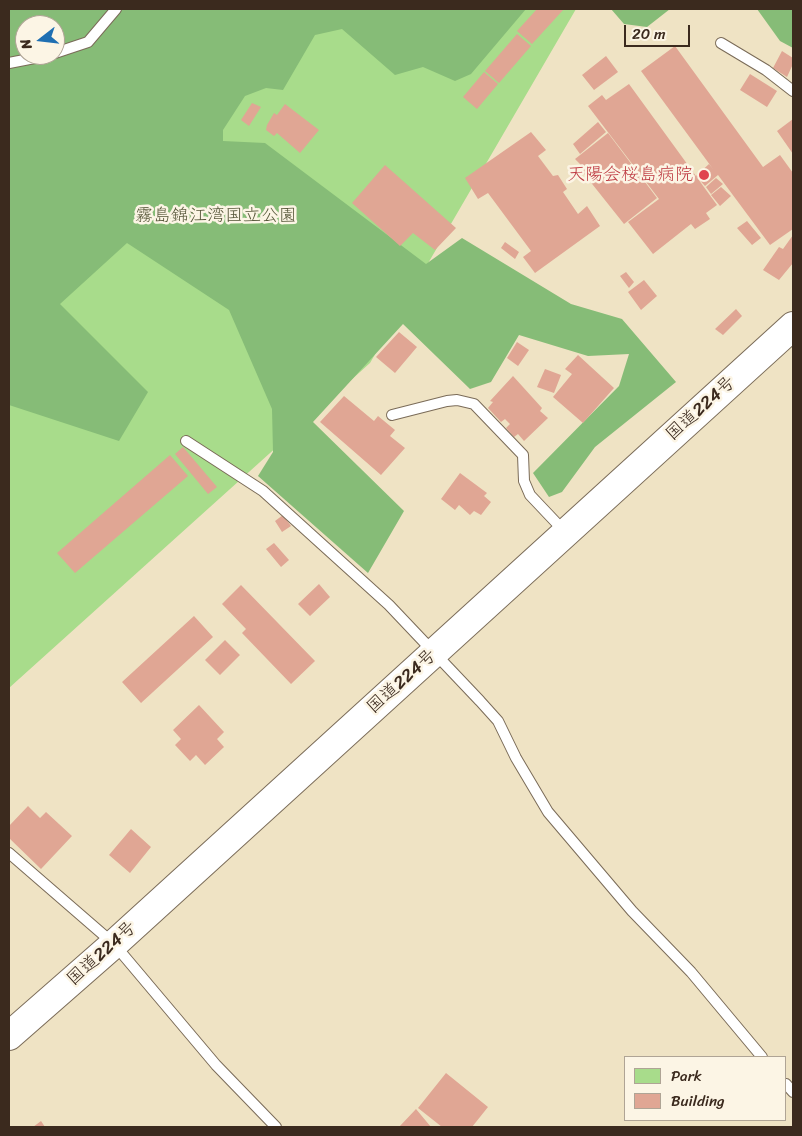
<!DOCTYPE html>
<html>
<head>
<meta charset="utf-8">
<style>
	body { margin:0 }
	#map { position:relative; width:802px; height:1136px; overflow:hidden; background:#efe3c4; font-family:Sriracha,sans-serif }
	canvas { display:block }
	.frame { position:absolute; inset:0; border:10px solid #3b2a1e; pointer-events:none }
	.legend { position:absolute; left:624px; top:1056px; width:162px; height:65px; box-sizing:border-box; background:#fcf5e5; border:1px solid #afa495; margin:0; padding:6px 9px; list-style:none; font-size:15px; color:#3b2a1e }
	.legend li { display:flex; align-items:center; gap:10px; height:25px }
	.legend b { width:25px; border:1px solid #afa495 }
	.north { position:absolute; left:15px; top:15px; width:50px; height:50px; box-sizing:border-box; background:#fcf5e5; border:1px solid #afa495; border-radius:50%; rotate:254deg; font-size:14px; font-weight:700; line-height:20px; text-align:center; color:#3b2a1e }
	.north::after { content:''; display:block; margin:auto; width:18px; height:22px; background:#1f6fb2; clip-path:polygon(50% 0,100% 100%,50% 72%,0 100%) }
	.scale { position:absolute; left:624px; top:25px; width:66px; height:22px; box-sizing:border-box; border:2px solid #3b2a1e; border-top:0; padding-left:6px; font-size:15px; line-height:18px; white-space:nowrap; color:#3b2a1e; -webkit-text-stroke:4px #fcf5e5; paint-order:stroke }
</style>
</head>
<body>
<div id="map">
<canvas width="802" height="1136"></canvas>
<div class="frame"></div>
<ul class="legend">
<li><b style="height:14px;background:#a8dc8b"></b>Park</li>
<li><b style="height:14px;background:#e0a694"></b>Building</li>
</ul>
<div class="north">N</div>
<div class="scale">20 m</div>
</div>
<script>
const ctx = document.querySelector('canvas').getContext('2d');
ctx.lineJoin = 'round';
function paint(path, color) { ctx.fillStyle = color; ctx.fill(path, 'evenodd'); }
const shape = rows => new Path2D(rows.map(r => 'M' + r).join(''));
function strokePath(path, color, width, dash) { ctx.strokeStyle = color; ctx.lineWidth = width; ctx.lineCap = dash ? 'butt' : 'round'; ctx.setLineDash(dash || []); ctx.stroke(path); }
function label(font, color, halo, rows, align = 'center') {
  ctx.font = font + ' Sriracha,"Klee One",sans-serif'; ctx.lineWidth = 5; ctx.setLineDash([]); ctx.textBaseline = 'middle'; ctx.strokeStyle = halo; ctx.fillStyle = color; for (const [text, x, y, turn = 0] of rows) {
    ctx.save(); ctx.translate(x, y); ctx.rotate((+turn || 0) * Math.PI / 180); ctx.textAlign = isNaN(turn) ? turn : align; if (halo) ctx.strokeText(text, 0, 0); ctx.fillText(text, 0, 0); ctx.restore();
  }
}
paint(shape([
	[9,9,576,9,370,363,9,688],
	[25,25,55,25,55,55,25,55]
]), '#a8dc8b');
paint(shape([
	[9,9,526,9,471,74,455,81,423,67,395,75,342,29,315,35,283,90,266,88,245,96,223,130,223,141,265,143,426,264,462,238,571,304,622,319,676,382,595,447,562,492,549,497,533,473,619,386,629,354,588,356,519,335,491,382,470,389,403,324,313,422,404,511,368,573,258,476,273,452,272,409,229,310,127,243,60,304,148,392,119,441,9,405],
	[25,25,55,25,55,55,25,55],
	[611,9,670,9,647,27,624,24],
	[757,9,793,9,793,48,780,41]
]), '#86bc77');
paint(shape([
	[537,9,564,9,532,44,517,31],
	[517,34,531,46,499,83,485,71],
	[675,46,763,167,780,155,793,173,793,229,770,245,718,175,705,186,696,176,709,164,713,169,641,71],
	[782,51,793,58,793,64,787,77,773,68],
	[606,56,618,72,594,90,582,75],
	[484,72,498,84,477,109,463,97],
	[750,74,777,91,767,107,740,90],
	[629,84,717,205,706,213,710,219,695,229,691,224,653,254,628,222,659,199,588,106,602,95,606,100],
	[252,103,261,107,249,126,241,120],
	[285,104,319,130,300,153,277,133,274,136,266,130,267,125,274,113,277,115],
	[793,119,793,154,777,131],
	[598,122,606,132,580,154,573,144],
	[531,132,546,150,538,156,553,176,558,175,567,189,563,192,578,214,587,206,600,226,535,273,523,257,531,251,488,193,478,199,465,178],
	[608,133,657,198,624,224,581,170,584,168,575,159],
	[385,165,456,228,435,250,413,233,400,246,352,203],
	[716,178,723,184,711,194,706,187],
	[721,187,731,196,720,206,711,195],
	[747,221,761,238,752,245,737,228],
	[793,235,793,263,779,280,763,270,779,247,783,249],
	[505,242,519,252,515,259,501,248],
	[626,272,634,282,629,288,620,276],
	[644,280,657,296,641,310,628,292],
	[736,309,742,316,723,335,715,329],
	[399,332,417,347,395,373,376,357],
	[517,342,529,350,518,366,507,358],
	[578,355,614,388,583,423,553,397,572,374,565,369],
	[545,369,561,375,554,393,537,387],
	[513,376,542,408,540,411,548,418,524,441,518,434,514,437,506,428,510,424,505,419,501,422,488,408,493,402,490,401],
	[344,396,374,421,378,416,395,430,390,436,405,448,381,475,320,422],
	[183,447,217,487,208,494,175,454],
	[170,455,188,476,75,573,57,553],
	[460,473,487,493,484,496,491,502,481,515,474,511,470,515,459,505,455,510,441,499],
	[283,515,291,526,282,532,275,521],
	[274,543,289,560,281,567,266,549],
	[319,584,330,597,310,616,298,604],
	[241,585,315,661,291,684,242,633,246,629,222,604],
	[194,616,213,637,141,703,122,682],
	[225,640,240,655,220,675,205,660],
	[199,705,224,732,217,739,224,747,205,765,196,755,190,761,175,745,181,739,173,730],
	[28,806,40,818,46,812,72,836,41,869,9,838,9,826],
	[131,829,151,847,130,873,109,855],
	[446,1073,488,1107,472,1127,442,1127,418,1108],
	[416,1109,431,1127,399,1127],
	[41,1121,45,1127,33,1127]
]), '#e0a694');
const lane = shape([
	[721,43,766,70,793,91],
	[55,53,88,42,116,9],
	[9,63,50,55],
	[392,415,447,401,457,400,474,404,523,455,524,481,530,495,565,532],
	[186,441,263,491,389,605,480,701,498,721,516,758,548,812,632,911,691,972,762,1057],
	[9,853,114,944,216,1065,276,1127],
	[786,1084,793,1092]
]);
const highway = shape([
	[9,1036,114,944,793,326]
]);
strokePath(lane, '#7a6b58', 12);
strokePath(highway, '#7a6b58', 30);
strokePath(lane, '#fff', 10);
strokePath(highway, '#fff', 28);
for (const [x, y, r, color] of [
	[704,175,6,"#e0444e"]
]) { const dot = new Path2D(); dot.arc(x, y, r, 0, 2 * Math.PI); ctx.fillStyle = color; ctx.fill(dot); strokePath(dot, '#fcf5e5', 2); }
label('18px', '#be3a42', '#fcf5e5', [
	["天陽会桜島病院",693,175]
], 'right');
label('18px', '#565639', '#fcf5e5', [
	["霧島錦江湾国立公園",216,216]
]);
label('18px', '#3b2a1e', '#fcf5e5', [
	["国道224号",701,409,-42],
	["国道224号",402,682,-42],
	["国道224号",102,954,-42]
]);
</script>
</body>
</html>
